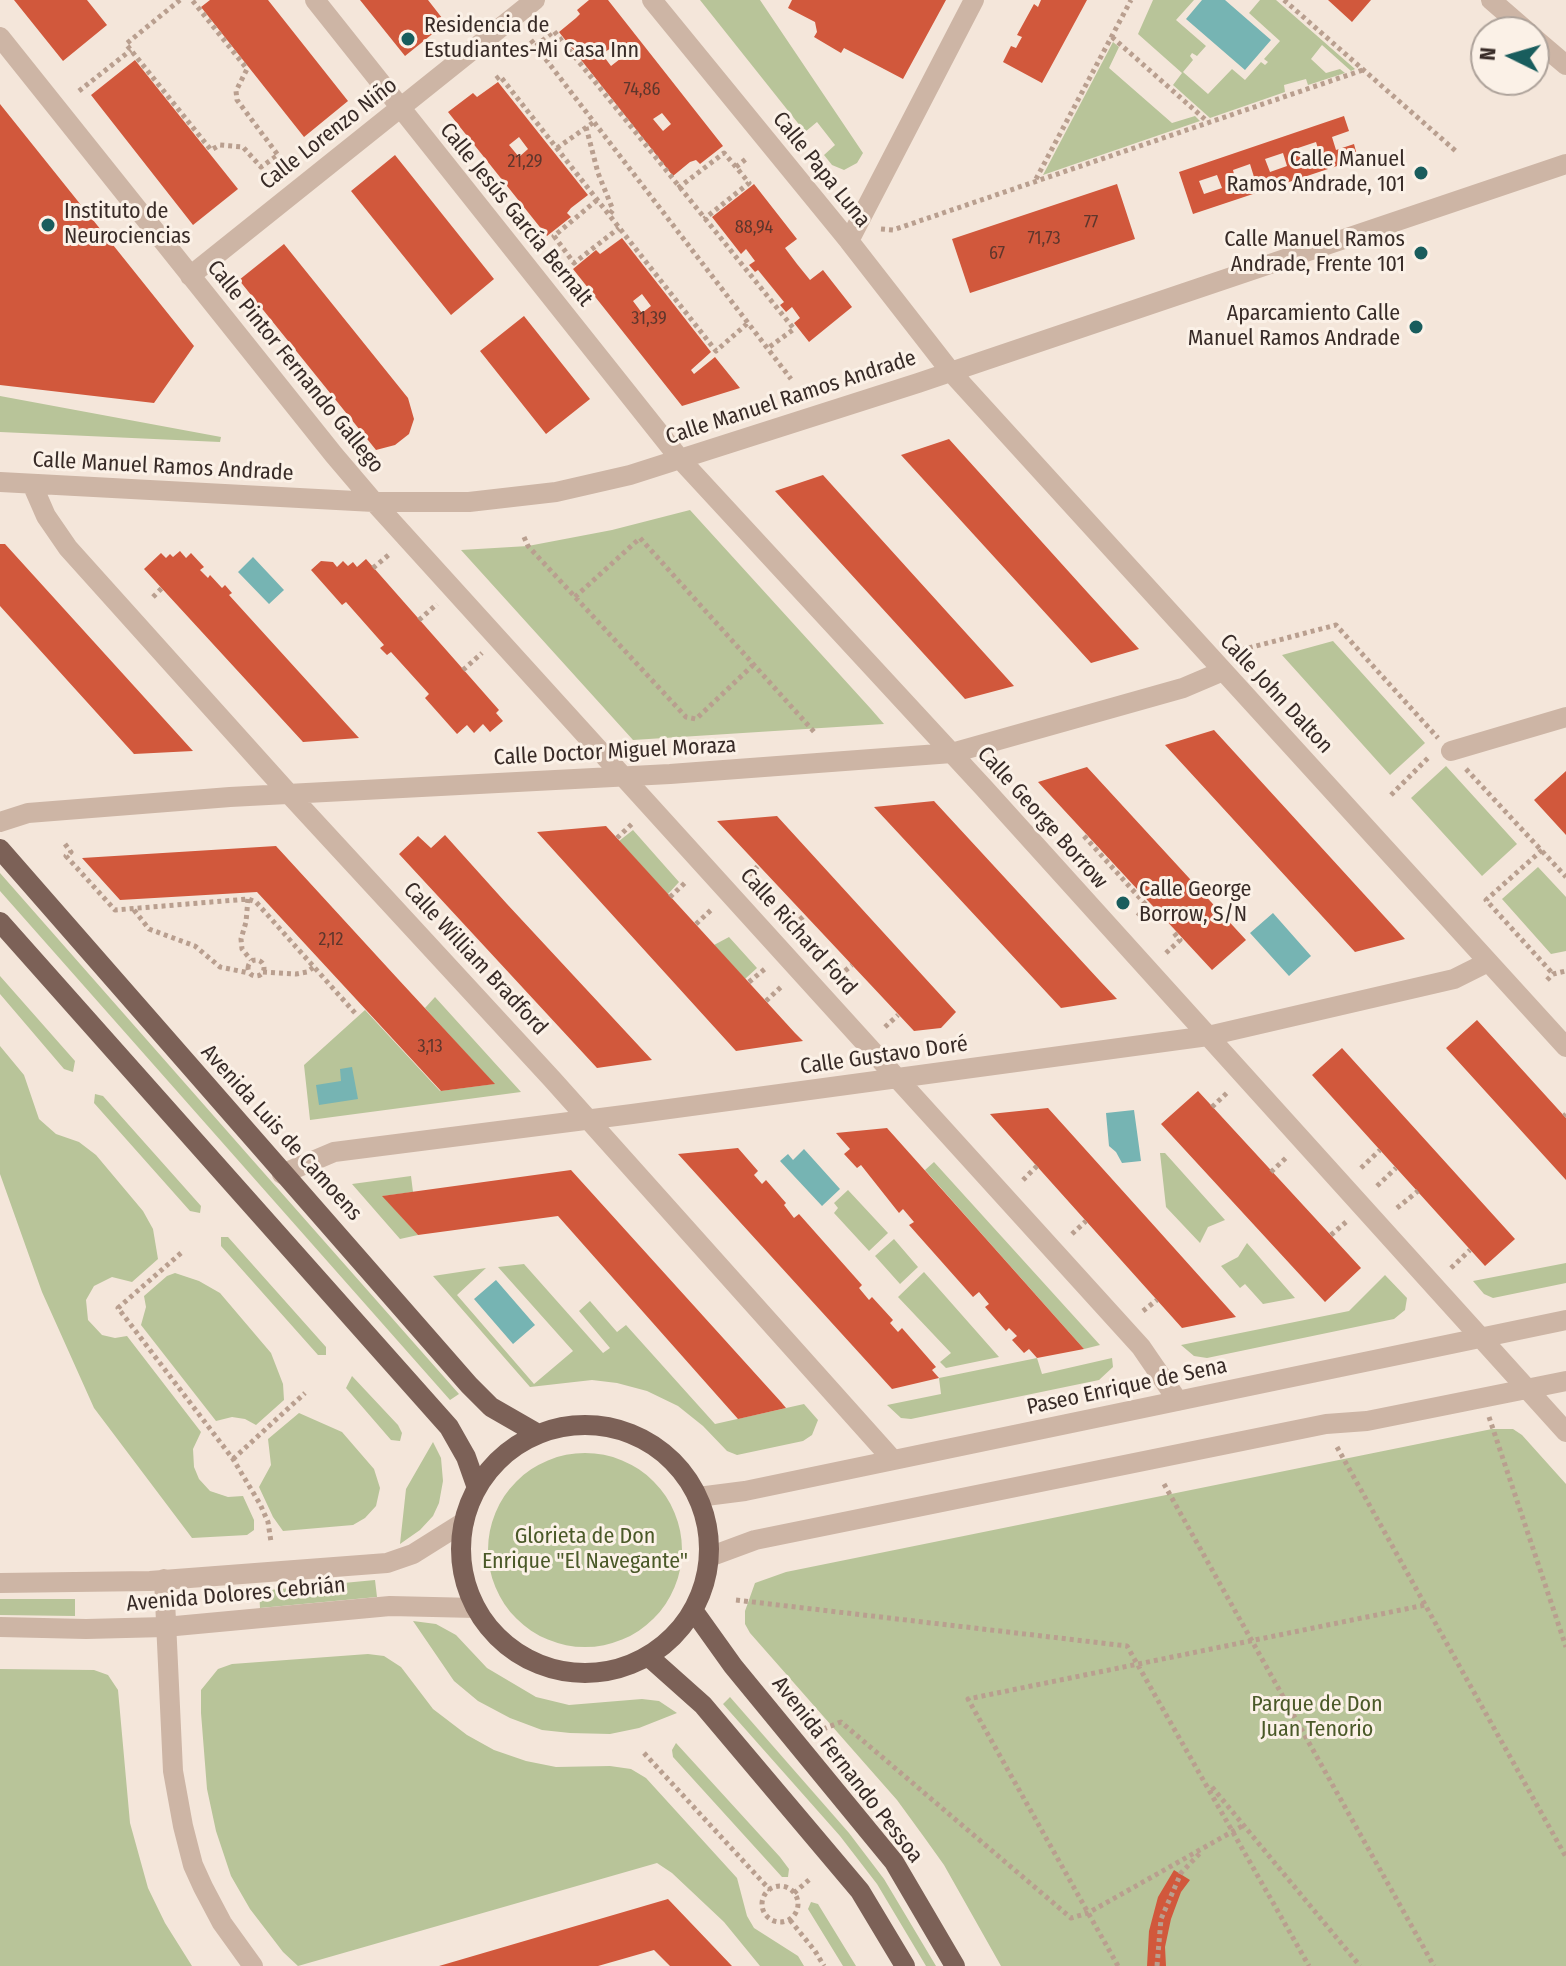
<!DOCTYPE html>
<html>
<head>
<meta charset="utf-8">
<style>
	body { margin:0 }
	#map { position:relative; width:1566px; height:1966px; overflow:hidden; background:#f4e6da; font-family:"Fira Sans Condensed",sans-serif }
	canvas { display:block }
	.north { position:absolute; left:1470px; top:16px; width:80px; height:80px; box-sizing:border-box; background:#fbf1e7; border:2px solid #ada29a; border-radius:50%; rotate:275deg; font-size:22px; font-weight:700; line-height:32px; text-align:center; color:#382b27 }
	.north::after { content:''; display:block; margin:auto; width:28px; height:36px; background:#195d5d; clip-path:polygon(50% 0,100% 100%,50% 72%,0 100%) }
</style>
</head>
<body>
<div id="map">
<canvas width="1566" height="1966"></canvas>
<div class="north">N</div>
</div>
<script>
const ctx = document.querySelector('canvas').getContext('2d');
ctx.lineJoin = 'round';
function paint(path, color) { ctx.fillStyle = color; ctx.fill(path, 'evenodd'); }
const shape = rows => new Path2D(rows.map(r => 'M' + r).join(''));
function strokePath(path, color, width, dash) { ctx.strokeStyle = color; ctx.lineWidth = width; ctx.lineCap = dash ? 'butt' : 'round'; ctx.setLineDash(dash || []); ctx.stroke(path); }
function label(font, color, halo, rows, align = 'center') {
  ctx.font = font + ' "Fira Sans Condensed",sans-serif'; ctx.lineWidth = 6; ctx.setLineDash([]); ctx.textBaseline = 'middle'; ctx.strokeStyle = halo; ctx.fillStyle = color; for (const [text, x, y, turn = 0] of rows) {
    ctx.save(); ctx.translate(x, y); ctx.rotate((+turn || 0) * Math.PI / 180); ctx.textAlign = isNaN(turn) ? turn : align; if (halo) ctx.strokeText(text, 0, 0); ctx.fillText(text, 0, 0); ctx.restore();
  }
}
paint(shape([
	[700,0,760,0,863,153,857,163,844,170,832,165,824,155,835,145,817,122,805,132],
	[1153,0,1194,0,1176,20,1206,46,1197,56,1192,53,1190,56,1193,60,1183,72,1208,94,1232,69,1245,80,1261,62,1265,65,1268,62,1264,59,1280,41,1249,13,1260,0,1276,0,1355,69,1351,71,1322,45,1311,59,1326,73,1340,69,1345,73,1308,85,1306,79,1284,85,1285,92,1210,118,1173,85,1182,73,1138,34],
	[1113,42,1119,47,1109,68,1172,123,1195,116,1200,121,1043,175],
	[0,396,221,437,220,442,0,432],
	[690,510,871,709,884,724,633,740,461,550,528,546,612,530],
	[1333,641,1425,743,1390,775,1282,655],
	[1446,766,1517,844,1482,876,1411,798],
	[633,830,679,882,668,894,619,841],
	[1538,867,1566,897,1566,951,1551,954,1502,899],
	[0,873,249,1156,459,1394,450,1400,0,891],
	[729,937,757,968,745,979,714,945],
	[0,976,75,1061,73,1072,64,1069,0,994],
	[435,997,521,1092,310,1120,304,1065,365,1010,440,1091,494,1084,425,1008],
	[0,1046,24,1075,39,1119,56,1134,79,1142,96,1155,143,1211,153,1229,158,1259,132,1282,112,1277,94,1286,86,1300,88,1320,102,1335,115,1338,127,1336,201,1432,193,1449,194,1467,199,1479,210,1491,228,1497,243,1496,254,1520,254,1530,247,1535,192,1538,94,1408,42,1292,0,1174],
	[95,1094,103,1096,201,1206,200,1213,190,1211,94,1103],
	[1160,1153,1165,1153,1225,1220,1208,1227,1200,1243,1166,1207],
	[934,1162,1100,1345,1084,1349,925,1170],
	[411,1176,413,1192,383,1196,418,1235,400,1239,352,1184],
	[848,1190,888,1233,869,1251,834,1213,838,1208,834,1203],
	[221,1237,228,1237,326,1347,326,1355,318,1355,221,1246],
	[894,1239,918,1267,900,1284,875,1256],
	[1247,1243,1295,1298,1263,1304,1245,1284,1240,1288,1221,1266,1238,1257],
	[1566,1263,1566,1283,1493,1298,1484,1294,1473,1281],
	[524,1264,603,1353,610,1348,579,1311,590,1301,617,1332,626,1325,715,1424,804,1404,818,1420,812,1435,803,1441,737,1455,727,1451,703,1426,678,1406,647,1391,617,1383,592,1380,530,1387,433,1276,486,1268,457,1295,534,1384,573,1351,498,1267],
	[924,1272,999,1357,946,1368,940,1362,951,1353,898,1297],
	[175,1273,199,1281,220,1293,271,1353,283,1384,284,1400,256,1425,245,1419,232,1417,216,1421,141,1325,146,1307,144,1296,167,1276],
	[1385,1275,1407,1298,1405,1310,1394,1319,1207,1358,1194,1356,1181,1345,1349,1311],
	[1037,1358,1042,1374,1112,1358,1113,1367,1099,1380,911,1419,901,1418,887,1405,941,1394,939,1378],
	[352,1376,398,1425,402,1433,400,1441,391,1440,346,1388],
	[299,1413,342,1432,374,1469,380,1488,376,1506,365,1518,353,1525,283,1531,273,1517,259,1487,271,1465,268,1439],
	[1492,1429,1513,1429,1522,1435,1566,1484,1566,1966,1001,1966,944,1865,924,1837,897,1800,750,1633,745,1624,745,1611,755,1583,786,1572],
	[433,1442,441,1458,443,1481,439,1503,433,1516,420,1530,400,1544,406,1489],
	'488 1550a97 97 0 1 1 194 0a97 97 0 1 1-194 0Z',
	[375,1580,377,1597,260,1608,259,1591],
	[0,1599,75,1599,75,1616,0,1615],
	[413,1621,436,1624,456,1635,487,1668,536,1697,569,1705,642,1699,659,1701,677,1713,639,1728,610,1734,570,1733,542,1730,510,1718,478,1701,454,1681],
	[368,1654,384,1656,401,1667,433,1709,467,1735,494,1750,526,1761,556,1767,610,1766,631,1769,646,1778,737,1878,747,1916,754,1928,798,1956,804,1966,760,1966,724,1922,672,1873,657,1863,298,1966,283,1952,250,1909,231,1876,216,1831,207,1789,201,1713,201,1690,218,1669,232,1664],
	[0,1669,94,1670,108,1675,118,1690,130,1823,148,1888,165,1923,192,1966,0,1966],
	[730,1697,849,1833,884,1879,936,1966,926,1966,877,1884,840,1836,723,1704],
	[676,1743,780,1857,789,1869,788,1877,782,1877,673,1757,672,1750],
	[811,1902,818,1904,856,1966,843,1966,808,1909]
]), '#b8c499');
paint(shape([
	[1202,0,1225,0,1271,40,1245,70,1186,19],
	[253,557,284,590,269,604,238,572],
	[1273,913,1311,956,1289,976,1250,933],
	[352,1067,358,1099,319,1105,316,1085,341,1081,340,1069],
	[1134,1110,1141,1161,1122,1163,1116,1152,1109,1146,1106,1113],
	[804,1149,840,1189,822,1206,780,1161,788,1154,793,1160],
	[496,1280,535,1325,513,1344,474,1299]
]), '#76b4b3');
paint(shape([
	[14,0,87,0,107,25,63,61],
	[210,0,268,0,348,101,304,137,201,7],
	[360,0,428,0,446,23,405,56],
	[589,0,608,0,723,146,700,164,696,160,690,162,673,176,559,32,576,18,580,14,577,10],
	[611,48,620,59,611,66,602,54],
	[662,113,671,124,663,131,653,119],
	[792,0,946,0,903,79,844,48,841,53,814,37,817,32,815,22,788,8],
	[1041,0,1087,0,1042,83,1003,62,1011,46,1016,48,1022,37,1017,35,1034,4,1038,7],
	[1328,0,1371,0,1352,22],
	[135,60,238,189,193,225,91,95],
	[498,82,588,195,571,208,567,213,571,217,547,236,448,112,473,93,477,97],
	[519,137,528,149,519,157,509,145],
	[0,104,194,346,154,403,0,385],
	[1344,116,1349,131,1332,137,1336,150,1354,144,1358,159,1193,214,1179,172],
	[1316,142,1320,155,1302,161,1298,148],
	[1283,153,1287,166,1270,172,1265,159],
	[1250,164,1254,177,1236,183,1233,170],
	[1217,175,1222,188,1204,194,1199,181],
	[395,155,494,279,451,315,351,191],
	[754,184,797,239,785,248,797,264,810,280,823,270,852,307,809,342,794,323,800,318,792,307,786,312,780,305,784,302,758,270,755,272,749,265,755,261,746,249,741,254,712,217],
	[1117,184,1135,239,970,293,952,239],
	[622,238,711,352,691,370,694,374,715,357,740,388,682,406,573,269,596,250,600,254],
	[642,294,651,306,642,313,633,301],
	[284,244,408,398,414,419,409,434,395,445,376,450,239,280],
	[524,316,590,399,546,434,480,351],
	[949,439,1088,593,1139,649,1091,663,901,455],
	[823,475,832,485,1014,686,965,699,775,491],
	[0,544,5,544,193,751,134,754,0,606],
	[180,551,186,558,191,553,204,567,200,570,208,578,210,575,222,588,225,585,232,593,229,595,359,738,303,742,144,569,161,553,166,558,170,554,173,557],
	[366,559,499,710,496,713,503,721,490,732,483,724,474,733,467,725,457,734,425,698,429,694,391,652,387,655,380,648,384,645,346,602,342,605,311,570,321,561,333,562,337,567,343,561,348,566,353,562,357,567],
	[1214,730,1405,939,1355,952,1165,745],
	[1087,767,1246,940,1212,970,1038,782],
	[1566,771,1566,835,1534,800],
	[934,801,1100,981,1117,999,1061,1008,874,807],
	[777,816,956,1012,941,1028,914,1031,717,821],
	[606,826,795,1033,803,1041,736,1051,537,832],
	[445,835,507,904,652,1060,597,1068,399,854,418,836,431,848],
	[276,846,398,979,495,1084,441,1091,257,892,120,900,82,858],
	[1477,1020,1566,1118,1566,1180,1446,1048],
	[1342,1048,1515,1239,1485,1266,1312,1075],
	[1198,1091,1361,1268,1325,1302,1161,1124],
	[1048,1108,1157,1229,1236,1317,1182,1328,990,1114],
	[887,1128,979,1231,1084,1349,1037,1358,1029,1349,1024,1353,1012,1340,1017,1336,1009,1328,1006,1331,985,1307,989,1304,979,1292,973,1297,909,1225,914,1222,903,1209,899,1213,861,1165,857,1168,844,1154,850,1149,836,1133],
	[738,1148,758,1171,754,1175,762,1184,766,1180,786,1203,784,1205,794,1218,799,1214,862,1285,859,1288,869,1300,872,1297,893,1320,890,1323,898,1332,902,1328,936,1367,932,1370,939,1378,892,1389,678,1154],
	[571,1170,781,1402,786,1408,738,1419,558,1216,418,1235,382,1196],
	[1174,1870,1190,1880,1181,1892,1171,1919,1165,1947,1166,1966,1147,1966,1149,1931,1158,1897],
	[668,1899,732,1966,670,1966,654,1950,598,1966,439,1966]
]), '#d1583c');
strokePath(shape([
	[180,0,126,44,211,150,220,145,243,147,261,167,278,155,237,100,236,91,247,69,192,0],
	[1284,0,1458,153],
	[1112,37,1208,122],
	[531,40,791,379],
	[536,46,554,31,794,329,768,348],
	[496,79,500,76,716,351,749,322],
	[79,91,131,50],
	[586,127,598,173,613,210,609,215],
	[557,148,594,122],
	[736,167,746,159],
	[1036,179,1131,0],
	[678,188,724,153,736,167,749,183,704,219],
	[597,200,554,236,574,263,619,228],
	[881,229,893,230,1363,70],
	[524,537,528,546,686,717,696,719,753,665],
	[373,568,391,553],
	[153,597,162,588],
	[575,597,640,538,816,734],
	[419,620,437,604],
	[1241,650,1336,625,1438,738],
	[463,670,482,653],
	[1466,769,1566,877],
	[1391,795,1430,756],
	[1084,836,1147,906,1135,919],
	[617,838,634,822],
	[65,844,71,852,66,856,115,910,248,899,256,902,355,1013],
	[1542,850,1486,900,1553,974],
	[749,875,759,865],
	[670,897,687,881],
	[248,899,246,922,241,939,242,949,251,960],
	[134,910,149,929,195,946,220,967,249,973],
	[696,924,712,909],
	[794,925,805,915],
	[1166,953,1180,940,1174,933],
	'248 968a8 8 0 1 1 16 0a8 8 0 1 1-16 0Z',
	[263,972,296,974,307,972,314,967],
	[839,976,852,965],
	[1547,980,1553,974,1566,971],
	[749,982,766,968],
	[766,1001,782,986],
	[885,1027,898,1015],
	[1212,1107,1229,1091],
	[1564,1116,1566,1114],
	[1361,1168,1380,1150],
	[1271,1172,1288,1156],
	[1023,1180,1037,1166],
	[1377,1186,1396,1168],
	[1397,1208,1418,1191],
	[1072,1234,1086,1221],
	[1331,1235,1346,1222],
	[181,1253,118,1308,233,1459,260,1504,268,1522,271,1542],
	[1451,1268,1470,1250],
	[1143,1311,1157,1300],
	[1489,1417,1566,1647],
	[1337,1447,1566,1857],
	[233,1459,305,1393],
	[1164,1484,1434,1966],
	[736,1600,1127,1646,1309,1966],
	[823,1729,841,1722,1071,1918,1088,1913,1244,1825],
	[644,1753,770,1890],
	[1212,1787,1360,1966],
	'762 1904a18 18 0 1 1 36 0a18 18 0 1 1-36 0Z',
	[794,1893,810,1879],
	[790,1920,815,1951,824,1966],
	[1118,1966,968,1699,1425,1605],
	[1157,1966,1161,1919,1181,1873,1201,1852]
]), '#b99f8f', 5, [4, 4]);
strokePath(shape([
	[315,0,680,459,984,788,1566,1432],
	[652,0,849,241,951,372,1566,1047],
	[1491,0,1528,32],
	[0,37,334,455,374,502,1141,1347,1178,1401],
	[1534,38,1566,65],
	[849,241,974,0],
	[190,276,535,0],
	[0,482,374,502,469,502,556,492,630,475,918,383,1566,164],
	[32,484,46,516,68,548,290,795,552,1079,893,1460],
	[1451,751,1566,717],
	[0,822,28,813,230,797,670,774,952,753,1183,688,1223,671],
	[282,1174,334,1152,632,1114,1208,1036,1454,979,1488,962],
	[698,1497,745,1491,1566,1320],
	[709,1557,755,1540,1326,1424,1367,1421,1566,1381],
	[164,1579,173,1771,183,1826,193,1865,203,1887,222,1923,253,1966],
	[0,1583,150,1581,387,1563,413,1554,464,1522],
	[0,1627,86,1629,165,1627,390,1606,476,1608]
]), '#cdb5a5', 20);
strokePath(shape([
	[0,849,469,1385,491,1407,538,1434],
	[0,922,449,1427,466,1457,477,1488],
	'461 1549a124 124 0 1 1 248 0a124 124 0 1 1-248 0Z',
	[693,1610,733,1666,894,1862,955,1966],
	[648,1656,703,1705,860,1891,905,1966]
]), '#7c6157', 20);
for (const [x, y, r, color] of [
	[408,39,8,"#195d5d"],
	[1421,173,8,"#195d5d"],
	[48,225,8,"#195d5d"],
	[1421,253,8,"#195d5d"],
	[1416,327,8,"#195d5d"],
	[1123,903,8,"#195d5d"]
]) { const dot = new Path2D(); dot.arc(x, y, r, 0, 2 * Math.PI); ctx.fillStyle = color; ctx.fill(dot); strokePath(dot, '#fbf1e7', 3); }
label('18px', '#5e362c', null, [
	["74,86",642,90],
	["21,29",525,162],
	["77",1091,223],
	["88,94",754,228],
	["71,73",1044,239],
	["67",997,254],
	["31,39",649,319],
	["2,12",331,940],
	["3,13",430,1047]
]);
label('22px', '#382b27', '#fbf1e7', [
	["Residencia de",424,26],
	["Estudiantes-Mi Casa Inn",424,51],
	["Calle Manuel",1405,160,"right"],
	["Ramos Andrade, 101",1405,185,"right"],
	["Instituto de",64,212],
	["Neurociencias",64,237],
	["Calle Manuel Ramos",1405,240,"right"],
	["Andrade, Frente 101",1405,265,"right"],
	["Aparcamiento Calle",1400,314,"right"],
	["Manuel Ramos Andrade",1400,339,"right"],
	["Calle George",1139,890],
	["Borrow, S/N",1139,915]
], 'left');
label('22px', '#382b27', '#fbf1e7', [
	["Calle Lorenzo Niño",329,134,-38],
	["Calle Papa Luna",821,170,51],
	["Calle Jesús García Bernalt",516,215,51],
	["Calle Pintor Fernando Gallego",295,367,51],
	["Calle Manuel Ramos Andrade",791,398,-18],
	["Calle Manuel Ramos Andrade",163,467,3],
	["Calle John Dalton",1276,694,47],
	["Calle Doctor Miguel Moraza",615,752,-3],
	["Calle George Borrow",1042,818,48],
	["Calle Richard Ford",798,932,48],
	["Calle William Bradford",475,959,47],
	["Calle Gustavo Doré",884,1056,-8],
	["Avenida Luis de Camoens",281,1133,48],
	["Paseo Enrique de Sena",1127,1387,-12],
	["Avenida Dolores Cebrián",236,1595,-5],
	["Avenida Fernando Pessoa",847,1770,52]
]);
label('22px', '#4a5928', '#fbf1e7', [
	["Glorieta de Don",585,1537],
	["Enrique \"El Navegante\"",585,1562],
	["Parque de Don",1317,1705],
	["Juan Tenorio",1317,1730]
]);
</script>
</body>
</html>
